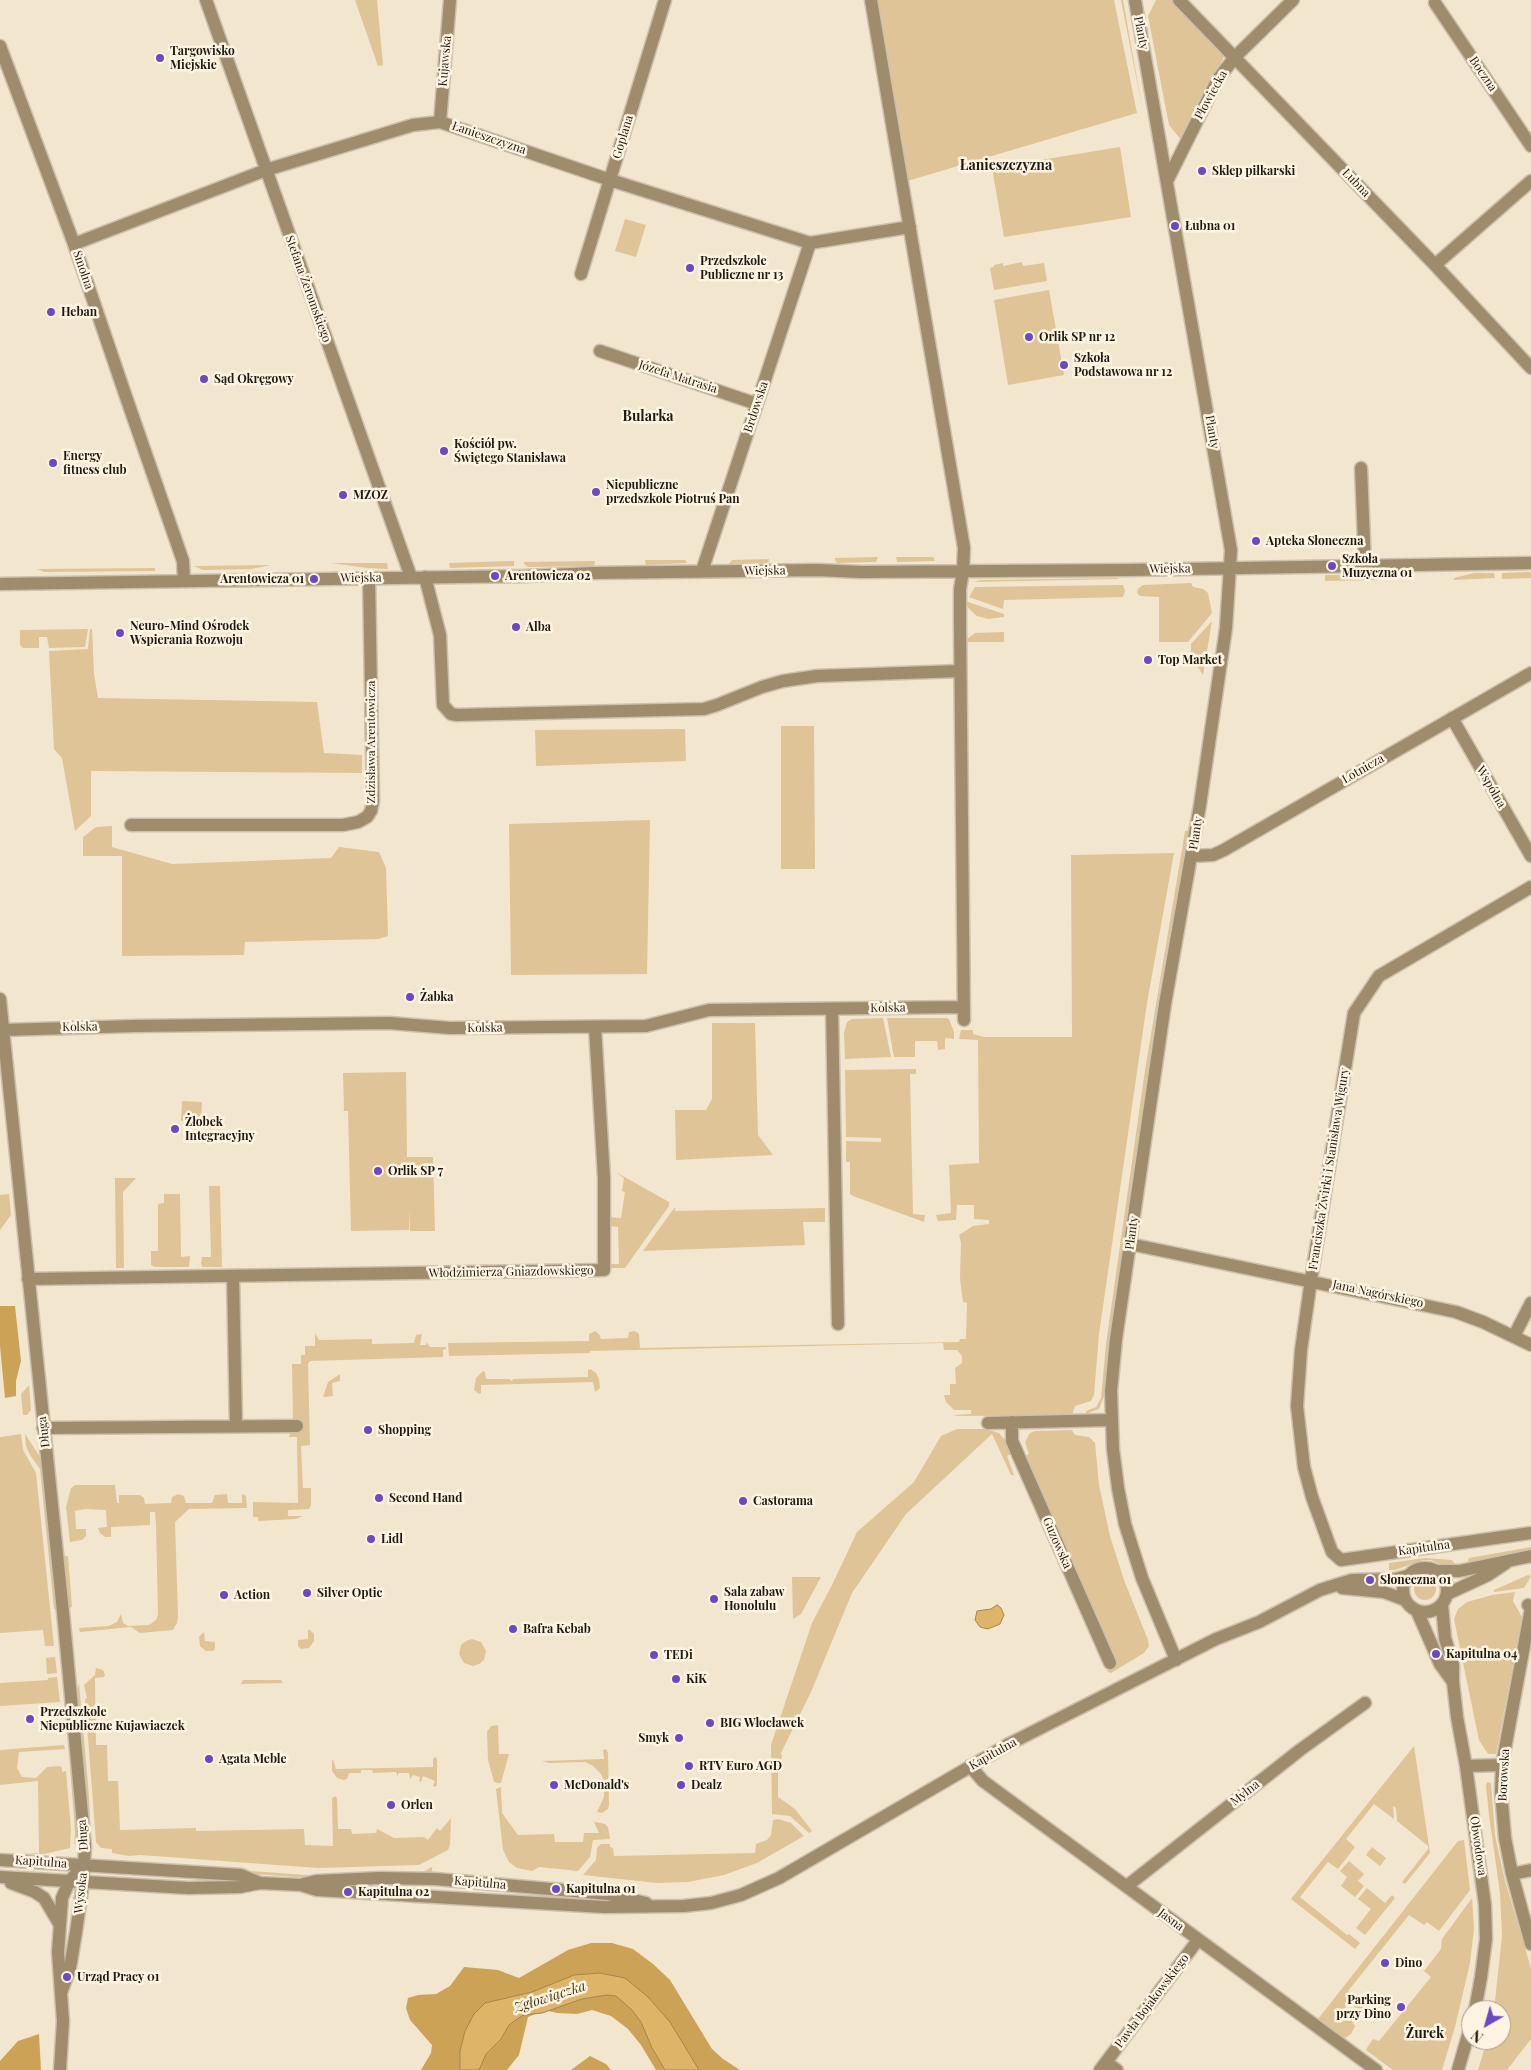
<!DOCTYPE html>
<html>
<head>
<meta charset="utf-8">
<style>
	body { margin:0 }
	#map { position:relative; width:1531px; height:2070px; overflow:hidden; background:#f3e6cf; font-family:"Playfair Display",serif }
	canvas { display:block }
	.north { position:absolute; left:1461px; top:2000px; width:50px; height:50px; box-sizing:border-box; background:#fff4e1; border:1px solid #a59c8e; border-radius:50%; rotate:218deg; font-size:14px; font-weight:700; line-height:20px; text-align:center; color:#1e1911 }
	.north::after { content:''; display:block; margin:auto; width:18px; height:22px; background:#6b49c2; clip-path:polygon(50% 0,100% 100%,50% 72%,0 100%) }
</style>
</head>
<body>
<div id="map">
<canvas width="1531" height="2070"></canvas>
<div class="north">N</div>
</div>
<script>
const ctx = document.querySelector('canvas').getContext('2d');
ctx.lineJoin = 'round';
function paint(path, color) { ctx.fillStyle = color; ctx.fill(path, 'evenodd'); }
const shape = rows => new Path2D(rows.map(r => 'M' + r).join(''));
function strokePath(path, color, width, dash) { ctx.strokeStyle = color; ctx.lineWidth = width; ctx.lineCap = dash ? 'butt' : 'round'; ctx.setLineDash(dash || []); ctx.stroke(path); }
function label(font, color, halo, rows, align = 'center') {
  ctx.font = font + ' "Playfair Display",serif'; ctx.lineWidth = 5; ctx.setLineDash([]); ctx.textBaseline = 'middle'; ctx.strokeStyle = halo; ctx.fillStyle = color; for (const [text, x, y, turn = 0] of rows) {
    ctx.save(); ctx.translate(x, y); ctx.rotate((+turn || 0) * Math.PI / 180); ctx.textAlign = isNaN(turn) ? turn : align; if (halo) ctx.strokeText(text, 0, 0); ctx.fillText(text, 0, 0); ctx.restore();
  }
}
paint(shape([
	[355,0,377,0,383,65,378,66],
	[876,0,1114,0,1137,113,904,182],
	[1121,0,1123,0,1143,112],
	[1156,0,1171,0,1177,4,1224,54,1223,59,1182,141,1169,125,1148,16],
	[1120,147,1131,217,1004,237,992,168],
	[625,219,646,225,636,257,615,251],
	[1022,262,1023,266,1044,263,1047,281,994,290,990,268,994,267,994,265,1003,263,1003,266],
	[1049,290,1064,375,1008,385,994,300],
	[878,557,876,562,837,563,835,560,835,558],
	[896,557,933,557,935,561,897,562],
	[769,559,768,563,729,564,732,560],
	[645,560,685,560,687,563,646,565],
	[514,561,514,566,450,568,449,563],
	[595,561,594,566,528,567,524,564,524,562],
	[331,563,387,563,388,569,367,568],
	[271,565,251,569,203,570,194,566],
	[155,568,155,571,44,572,37,569],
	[1531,572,1531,578,1502,579,1502,573],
	[1474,573,1494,573,1495,578,1454,580,1454,578],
	[1325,575,1358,575,1380,580,1325,581],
	[1117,578,1119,579,974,582,981,580],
	[1191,583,1193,587,1203,589,1208,593,1212,613,1188,642,1159,642,1159,597,1140,596,1137,593,1138,589,1143,585],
	[1123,585,1125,591,1123,597,1004,600,1003,609,969,597,975,587],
	[965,601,1004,614,1004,617,988,619,977,616,968,608],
	[1212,621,1203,675,1191,656,1191,644],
	[88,629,85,647,49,648,47,637,39,637,39,648,23,648,20,645,20,630],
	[90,629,92,629,94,674,98,698,317,702,324,753,362,755,362,773,91,771,91,816,75,831,62,758,54,749,49,651,88,649],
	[1004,632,1004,642,966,642,966,640,975,633],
	[781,726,814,726,815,869,781,869],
	[685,729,686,761,536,766,535,730],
	[650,820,647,974,511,975,509,824],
	[112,826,112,847,172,864,331,858,339,847,379,852,386,868,388,936,378,939,245,942,244,955,122,956,122,856,83,856,83,837,96,827],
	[1189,830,1159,994,1108,1347,1104,1396,1099,1409,1086,1414,1086,1411,1096,1407,1101,1398,1106,1344,1145,1070,1185,831],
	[1174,853,1147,1003,1099,1334,1094,1395,1091,1401,1075,1406,1072,1415,958,1416,953,1415,971,1414,971,1410,954,1410,946,1402,944,1395,950,1395,950,1384,956,1384,955,1368,962,1363,962,1356,957,1350,944,1350,943,1343,590,1351,590,1353,449,1356,448,1343,589,1341,589,1334,595,1331,599,1334,601,1339,628,1338,629,1332,635,1331,639,1334,640,1348,959,1342,960,1339,966,1339,967,1303,963,1302,960,1279,961,1243,959,1235,973,1226,989,1224,989,1220,974,1219,974,1205,957,1205,956,1220,938,1221,936,1215,951,1213,949,1165,979,1163,978,1040,959,1039,961,1030,973,1030,973,1034,984,1037,1072,1037,1071,855],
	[883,1018,891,1057,845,1059,844,1033,847,1022,852,1019],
	[887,1018,946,1018,949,1019,954,1032,954,1039,945,1038,945,1049,938,1050,937,1041,915,1041,915,1057,894,1057],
	[712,1023,755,1023,758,1135,773,1155,676,1160,675,1110,706,1110,712,1099],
	[916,1069,916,1074,910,1074,913,1214,925,1215,924,1222,853,1196,850,1194,850,1162,846,1162,846,1141,881,1142,881,1138,846,1137,845,1070],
	[406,1072,407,1157,433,1157,435,1231,410,1231,409,1210,409,1230,351,1231,348,1111,344,1111,343,1073],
	[182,1101,202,1102,201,1122,181,1121],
	[614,1171,669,1202,669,1206,625,1268,610,1268,611,1264,619,1264,618,1227,610,1226,608,1217,621,1218,625,1192,622,1191,624,1178],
	[115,1178,136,1178,123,1192,124,1268,116,1268],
	[209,1186,220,1186,222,1267,202,1267,201,1263,202,1257,211,1257],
	[9,1194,11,1215,0,1230,0,1195],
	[164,1194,180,1194,181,1257,190,1256,189,1267,155,1267,151,1265,151,1251,158,1251,158,1204,164,1203],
	[675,1207,675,1211,825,1208,825,1222,803,1222,805,1245,643,1251],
	[315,1333,319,1340,372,1339,372,1344,414,1343,416,1335,422,1334,420,1345,426,1345,426,1342,430,1347,446,1347,446,1349,443,1350,443,1357,310,1361,308,1364,310,1445,301,1446,303,1488,311,1488,311,1505,309,1509,288,1510,288,1516,303,1516,296,1519,258,1521,258,1517,253,1517,253,1502,298,1503,297,1437,289,1437,293,1421,292,1364,301,1364,301,1355,305,1355,305,1346,315,1346],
	[590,1369,596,1373,599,1379,600,1388,595,1392,593,1382,481,1385,481,1393,479,1394,474,1390,476,1378,483,1371,485,1372,486,1379,509,1379,512,1381,513,1379,588,1377,588,1370],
	[340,1374,340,1381,332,1383,333,1396,323,1397,328,1382],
	[29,1385,31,1410,27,1415,23,1415,21,1394],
	[957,1429,985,1429,999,1433,1005,1440,1011,1454,1007,1456,1014,1475,1011,1475,992,1434,906,1514,852,1593,811,1692,781,1753,782,1757,778,1765,778,1797,795,1809,812,1831,809,1833,790,1816,772,1814,771,1745,812,1623,832,1585,857,1532,914,1482,941,1436],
	[1072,1430,1075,1435,1089,1437,1095,1443,1099,1485,1110,1536,1124,1580,1148,1640,1149,1646,1144,1653,1111,1673,1108,1672,1102,1658,1109,1668,1117,1662,1025,1456,1029,1454,1025,1442,1030,1433,1035,1431],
	[21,1434,23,1450,36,1473,54,1646,45,1646,43,1630,0,1633,0,1437],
	[25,1434,42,1460,56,1609,54,1609,40,1469,30,1455,26,1446],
	[75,1485,115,1485,117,1503,119,1503,119,1495,140,1495,144,1498,145,1504,171,1503,172,1497,178,1494,184,1496,186,1503,212,1503,215,1495,227,1494,228,1503,242,1503,242,1494,246,1496,247,1508,189,1509,175,1522,178,1616,177,1623,173,1630,140,1633,131,1627,80,1632,79,1628,109,1626,117,1622,121,1614,123,1623,128,1626,149,1625,156,1620,158,1614,156,1524,155,1512,150,1512,150,1525,111,1527,111,1537,105,1537,100,1533,98,1528,107,1527,106,1510,85,1509,75,1511,76,1529,86,1529,86,1536,82,1540,70,1542,66,1507,71,1488],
	[1531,1547,1531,1549,1470,1564,1468,1560,1469,1558],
	[63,1556,68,1556,72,1607,69,1608],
	[1425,1558,1452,1560,1457,1567,1445,1566,1431,1560,1423,1560,1395,1570,1389,1570,1389,1563],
	[1528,1575,1531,1576,1524,1588,1494,1592,1494,1590],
	[792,1577,821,1577,801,1614,793,1619],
	'1414 1589a11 11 0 1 1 22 0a11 11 0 1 1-22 0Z',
	[1515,1592,1513,1601,1522,1617,1496,1754,1488,1754,1479,1740,1454,1619,1458,1609,1467,1602,1492,1595],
	[308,1630,310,1630,314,1634,314,1641,309,1648,301,1649,298,1646,298,1640,308,1639],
	[204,1632,205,1641,215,1642,215,1649,213,1651,206,1651,200,1646,199,1637],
	[472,1639,481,1642,486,1651,484,1660,479,1664,473,1666,464,1663,459,1654,461,1645,466,1641],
	[55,1657,57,1673,47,1674,46,1658],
	[96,1668,103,1670,105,1675,104,1677,95,1678,96,1745,107,1745,108,1781,118,1781,120,1830,196,1828,196,1831,304,1829,305,1845,333,1846,332,1798,335,1796,337,1798,338,1829,351,1829,352,1834,376,1833,377,1829,394,1838,424,1837,428,1840,437,1828,440,1831,451,1818,450,1845,448,1850,419,1865,318,1868,140,1855,129,1856,112,1853,112,1849,101,1848,96,1842,85,1699,87,1698,84,1685,95,1675],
	[57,1677,60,1702,0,1706,0,1683,48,1680,48,1678],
	[243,1680,281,1680,283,1683,241,1684],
	[79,1683,89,1795,91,1842,77,1691],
	[498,1725,499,1754,509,1754,501,1783,498,1783,494,1782,488,1760,487,1732,491,1726],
	[64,1745,65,1749,19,1752,17,1768,22,1777,36,1778,47,1767,60,1766,62,1768,62,1772,66,1771,71,1829,70,1848,44,1854,16,1853,39,1853,38,1781,0,1785,0,1750],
	[1414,1746,1430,1853,1405,1884,1402,1882,1428,1849,1428,1846,1397,1821,1396,1808,1393,1806,1394,1819,1374,1804,1346,1839,1355,1847,1338,1869,1328,1862,1300,1897,1347,1935,1349,1934,1360,1943,1355,1949,1291,1899],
	[606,1749,608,1753,609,1805,608,1809,602,1813,597,1812,604,1797,604,1781,601,1774,593,1766,585,1762,549,1763,542,1761,604,1759,603,1750],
	[435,1757,437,1759,437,1785,435,1787,433,1786,435,1781,423,1776,421,1782,419,1781,420,1777,413,1775,410,1779,409,1773,398,1773,398,1777,396,1772,373,1773,372,1770,361,1770,361,1773,349,1773,347,1779,344,1780,337,1778,332,1771,332,1761,333,1759,336,1769,433,1767,433,1759],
	[70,1766,72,1766,78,1843,74,1844,75,1832],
	[1487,1782,1491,1783,1495,1835,1505,1881,1531,1968,1531,2039,1507,2070,1478,2070,1487,2040,1501,2040,1501,2010,1494,2010,1502,1936,1500,1893,1489,1815,1486,1786],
	[501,1787,502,1813,518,1835,554,1834,555,1842,583,1842,584,1833,599,1833,594,1822,596,1822,605,1824,608,1827,610,1839,593,1840,590,1857,578,1871,539,1867,532,1871,517,1868,509,1862,503,1850,496,1789],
	[778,1819,791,1823,804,1836,757,1863,724,1875,688,1882,657,1883,583,1875,596,1860,597,1848,601,1844,610,1844,610,1847,613,1848,614,1856,755,1853,756,1844,767,1840,771,1835,773,1820],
	[1464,1840,1470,1890,1439,1931,1427,1922,1424,1925,1409,1915,1348,1991,1366,2005,1361,2012,1349,2003,1342,2012,1351,2020,1355,2026,1351,2034,1344,2039,1318,2019,1458,1841],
	[1372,1847,1386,1858,1380,1866,1366,1855],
	[112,1861,306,1875,421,1873,432,1867,432,1875,297,1877,112,1864],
	[1349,1861,1364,1874,1358,1881,1364,1886,1355,1897,1341,1886,1347,1877,1340,1871],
	[1367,1888,1385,1903,1392,1895,1395,1898,1365,1935,1356,1928,1371,1909,1358,1899],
	[1472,1898,1474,1928,1470,1963,1455,2027,1442,2070,1393,2070,1366,2050,1367,2048,1373,2039,1379,2041,1431,1977,1424,1971,1441,1949,1442,1939]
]), '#dec497');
paint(shape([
	[0,1306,15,1306,21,1361,16,1381,16,1396,5,1398,0,1346],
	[591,1943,612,1943,633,1949,653,1964,670,1980,712,2049,723,2059,740,2070,656,2070,641,2045,628,2029,611,2016,592,2010,577,2014,557,2013,545,2010,528,2017,519,2055,507,2070,421,2070,431,2053,432,2045,410,2020,406,2008,408,1998,418,1995,436,1994,450,1986,464,1967,498,1970,519,1978,568,1950],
	[39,2034,41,2070,0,2070,0,2061,18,2041],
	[590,2056,606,2064,611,2070,571,2070]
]), '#cca356');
const water = shape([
	[997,1605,1001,1608,1004,1615,1000,1624,988,1629,980,1627,975,1620,977,1611,991,1609,997,1605],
	[600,1973,625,1978,648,1997,670,2022,699,2070,665,2070,652,2048,641,2022,632,2010,616,1996,607,1995,582,1999,542,2013,523,2015,509,2025,501,2039,486,2054,479,2070,460,2070,460,2051,465,2031,474,2014,485,2003,532,1992,574,1975,600,1973]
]);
paint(water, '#deb568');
strokePath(water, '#a4864e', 1);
const minor = shape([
	[206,0,411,577],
	[871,0,964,548,963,571,960,589,960,625,964,1020],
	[1135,0,1231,550,1226,628,1200,805,1165,1004,1116,1339,1111,1391,1113,1449,1118,1488,1125,1524,1142,1578,1176,1660],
	[1179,0,1435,265,1531,368],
	[1435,3,1531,146],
	[0,46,74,244,125,394,183,561,184,581],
	[440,122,450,0],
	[1167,181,1218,79,1235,57,1293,0],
	[74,244,266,170,413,125,440,122,610,180,810,243,910,227],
	[1435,265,1531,181],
	[581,274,665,0],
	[600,351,757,404],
	[1361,468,1365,566],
	[702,571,810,243],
	[425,577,440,635,443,705,451,714,457,715,704,709,717,705,762,687,783,681,817,676,960,671],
	[0,584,525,576,594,573,817,570,861,572,1128,570,1531,563],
	[1452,718,1531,856],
	[131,825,343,825,358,822,367,817,371,811,373,801,369,578],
	[1192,856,1213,855,1224,850,1531,673],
	[1531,887,1379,976,1354,1013,1311,1280,1301,1350,1297,1406,1304,1467,1312,1497,1332,1552,1341,1560,1531,1533],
	[0,999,63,1612,85,1846,83,1883,76,1932,70,1968,61,1993],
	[832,1009,838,1324],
	[4,1030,135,1026,389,1023,450,1028,646,1026,709,1010,964,1007],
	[1130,1244,1456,1312,1483,1322,1531,1345],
	[233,1276,236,1425],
	[28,1279,604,1270,604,1178,595,1027],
	[1514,1336,1531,1303],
	[1012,1422,1012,1441,1110,1663],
	[988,1423,1111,1420],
	[43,1428,297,1426],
	'1403 1590a22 22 0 1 1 44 0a22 22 0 1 1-44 0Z',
	[1438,1571,1459,1571,1531,1556],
	[1342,1588,1384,1592,1405,1600],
	[1447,1594,1488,1575,1506,1563],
	[1442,1605,1445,1638,1453,1665,1453,1682,1457,1717,1466,1766,1485,1905,1486,1939,1481,1977,1475,2010],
	[1528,1605,1531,1608,1502,1765,1501,1792,1505,1838,1512,1874,1531,1944],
	[1417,1611,1440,1664,1453,1682],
	[970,1766,983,1781,1376,2070],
	[1466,1766,1502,1765],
	[0,1860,241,1875,260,1883],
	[1512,1874,1531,1870],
	[0,1877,188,1888,240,1887,260,1883,301,1885,317,1890,604,1907,684,1906,711,1903,741,1895,779,1878,1009,1744,1216,1639,1259,1622,1320,1590,1352,1580,1396,1579,1407,1576],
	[11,1883,35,1892,44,1898,60,1925],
	[303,1884,316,1881,380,1878,435,1879,608,1894,646,1903],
	[1127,1886,1300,1750,1365,1703],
	[1106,2062,1117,2070],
	[60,2070,63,2021,58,1952,62,1898,69,1882,74,1876],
	[1100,2070,1198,1940],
	[1458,2070,1471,2025]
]);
strokePath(minor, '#cdc1ad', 15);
strokePath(minor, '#9e8c6d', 12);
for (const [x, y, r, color] of [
	[160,58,5,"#6b49c2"],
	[1202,171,5,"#6b49c2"],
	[1175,226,5,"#6b49c2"],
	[690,268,5,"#6b49c2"],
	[51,312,5,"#6b49c2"],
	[1029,337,5,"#6b49c2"],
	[1064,365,5,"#6b49c2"],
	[204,379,5,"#6b49c2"],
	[444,451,5,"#6b49c2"],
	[53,463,5,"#6b49c2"],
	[596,492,5,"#6b49c2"],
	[343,495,5,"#6b49c2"],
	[1256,541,5,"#6b49c2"],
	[1332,566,5,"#6b49c2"],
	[495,576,5,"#6b49c2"],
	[314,579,5,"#6b49c2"],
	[516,627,5,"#6b49c2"],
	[120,633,5,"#6b49c2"],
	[1148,660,5,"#6b49c2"],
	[410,997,5,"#6b49c2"],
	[175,1129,5,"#6b49c2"],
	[378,1171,5,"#6b49c2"],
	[368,1430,5,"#6b49c2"],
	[379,1498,5,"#6b49c2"],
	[743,1501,5,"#6b49c2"],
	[371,1539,5,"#6b49c2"],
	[1370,1580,5,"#6b49c2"],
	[307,1593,5,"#6b49c2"],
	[224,1595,5,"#6b49c2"],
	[714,1599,5,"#6b49c2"],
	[513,1629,5,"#6b49c2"],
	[1436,1654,5,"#6b49c2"],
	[654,1655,5,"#6b49c2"],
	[676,1679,5,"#6b49c2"],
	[30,1719,5,"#6b49c2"],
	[710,1723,5,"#6b49c2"],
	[679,1738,5,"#6b49c2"],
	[209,1759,5,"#6b49c2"],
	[689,1766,5,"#6b49c2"],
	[554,1785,5,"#6b49c2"],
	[681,1785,5,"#6b49c2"],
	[391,1805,5,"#6b49c2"],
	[556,1889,5,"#6b49c2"],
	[348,1892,5,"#6b49c2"],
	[1385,1963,5,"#6b49c2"],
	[67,1977,5,"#6b49c2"],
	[1401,2007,5,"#6b49c2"]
]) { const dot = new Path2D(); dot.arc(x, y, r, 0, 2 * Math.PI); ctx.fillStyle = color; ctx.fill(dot); strokePath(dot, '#fff4e1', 2); }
label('12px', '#1e1911', '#fff4e1', [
	["Planty",1141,33,79],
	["Kujawska",445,61,-85],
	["Boczna",1483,74,56],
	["Płowiecka",1211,95,-61],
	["Goplana",623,137,-73],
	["Łanieszczyzna",489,138,19],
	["Łubna",1356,183,46],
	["Smolna",83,270,71],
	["Stefana Żeromskiego",308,289,70],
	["Józefa Matrasia",678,377,18],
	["Brdowska",756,407,-72],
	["Planty",1212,432,80],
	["Wiejska",1170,569,-1],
	["Wiejska",765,571,-1],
	["Wiejska",361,578,-1],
	["Zdzisława Arentowicza",371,742,-90],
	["Lotnicza",1363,769,-30],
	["Wspólna",1491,787,60],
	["Planty",1196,833,-81],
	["Kolska",888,1008,-1],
	["Kolska",80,1027,-1],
	["Kolska",485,1028,-1],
	["Franciszka Żwirki i Stanisława Wigury",1329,1169,-81],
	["Planty",1132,1233,-82],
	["Włodzimierza Gniazdowskiego",511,1272,-1],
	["Jana Nagórskiego",1378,1294,12],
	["Długa",44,1432,-97],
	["Guzowska",1057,1543,66],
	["Kapitulna",1424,1548,-8],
	["Kapitulna",993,1754,-29],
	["Borowska",1504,1775,-87],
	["Mylna",1245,1793,-38],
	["Długa",83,1835,-94],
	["Obwodowa",1478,1846,82],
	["Kapitulna",41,1862,4],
	["Kapitulna",480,1883,5],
	["Wysoka",81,1893,-84],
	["Jasna",1171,1920,37],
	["Pawła Bojakowskiego",1152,2001,-53]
]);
label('bold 12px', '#1e1911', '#fff4e1', [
	["Targowisko",170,51],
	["Miejskie",170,65],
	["Sklep piłkarski",1212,171],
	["Łubna 01",1185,226],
	["Przedszkole",700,261],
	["Publiczne nr 13",700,275],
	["Heban",61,312],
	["Orlik SP nr 12",1039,337],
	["Szkoła",1074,358],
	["Podstawowa nr 12",1074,372],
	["Sąd Okręgowy",214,379],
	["Kościół pw.",454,444],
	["Świętego Stanisława",454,458],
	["Energy",63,456],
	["fitness club",63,470],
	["Niepubliczne",606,485],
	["przedszkole Piotruś Pan",606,499],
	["MZOZ",353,495],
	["Apteka Słoneczna",1266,541],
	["Szkoła",1342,559],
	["Muzyczna 01",1342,573],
	["Arentowicza 02",505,576],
	["Arentowicza 01",304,579,"right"],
	["Neuro-Mind Ośrodek",130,626],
	["Wspierania Rozwoju",130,640],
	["Alba",526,627],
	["Top Market",1158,660],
	["Żabka",420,997],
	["Żłobek",185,1122],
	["Integracyjny",185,1136],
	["Orlik SP 7",388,1171],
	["Shopping",378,1430],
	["Second Hand",389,1498],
	["Castorama",753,1501],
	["Lidl",381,1539],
	["Słoneczna 01",1380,1580],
	["Sala zabaw",724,1592],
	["Honolulu",724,1606],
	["Silver Optic",317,1593],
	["Action",234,1595],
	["Bafra Kebab",523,1629],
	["Kapitulna 04",1446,1654],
	["TEDi",664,1655],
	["KiK",686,1679],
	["Przedszkole",40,1712],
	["Niepubliczne Kujawiaczek",40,1726],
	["BIG Włocławek",720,1723],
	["Smyk",669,1738,"right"],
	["Agata Meble",219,1759],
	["RTV Euro AGD",699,1766],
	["McDonald's",564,1785],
	["Dealz",691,1785],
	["Orlen",401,1805],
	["Kapitulna 01",566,1889],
	["Kapitulna 02",358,1892],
	["Dino",1395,1963],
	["Urząd Pracy 01",77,1977],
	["Parking",1391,2000,"right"],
	["przy Dino",1391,2014,"right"]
], 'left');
label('bold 14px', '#1e1911', '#fff4e1', [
	["Łanieszczyzna",1006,166],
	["Bularka",648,417],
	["Żurek",1425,2034]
]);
label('italic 14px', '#4b3918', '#fff4e1', [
	["Zgłowiączka",550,1997,-18]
]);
</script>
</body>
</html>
